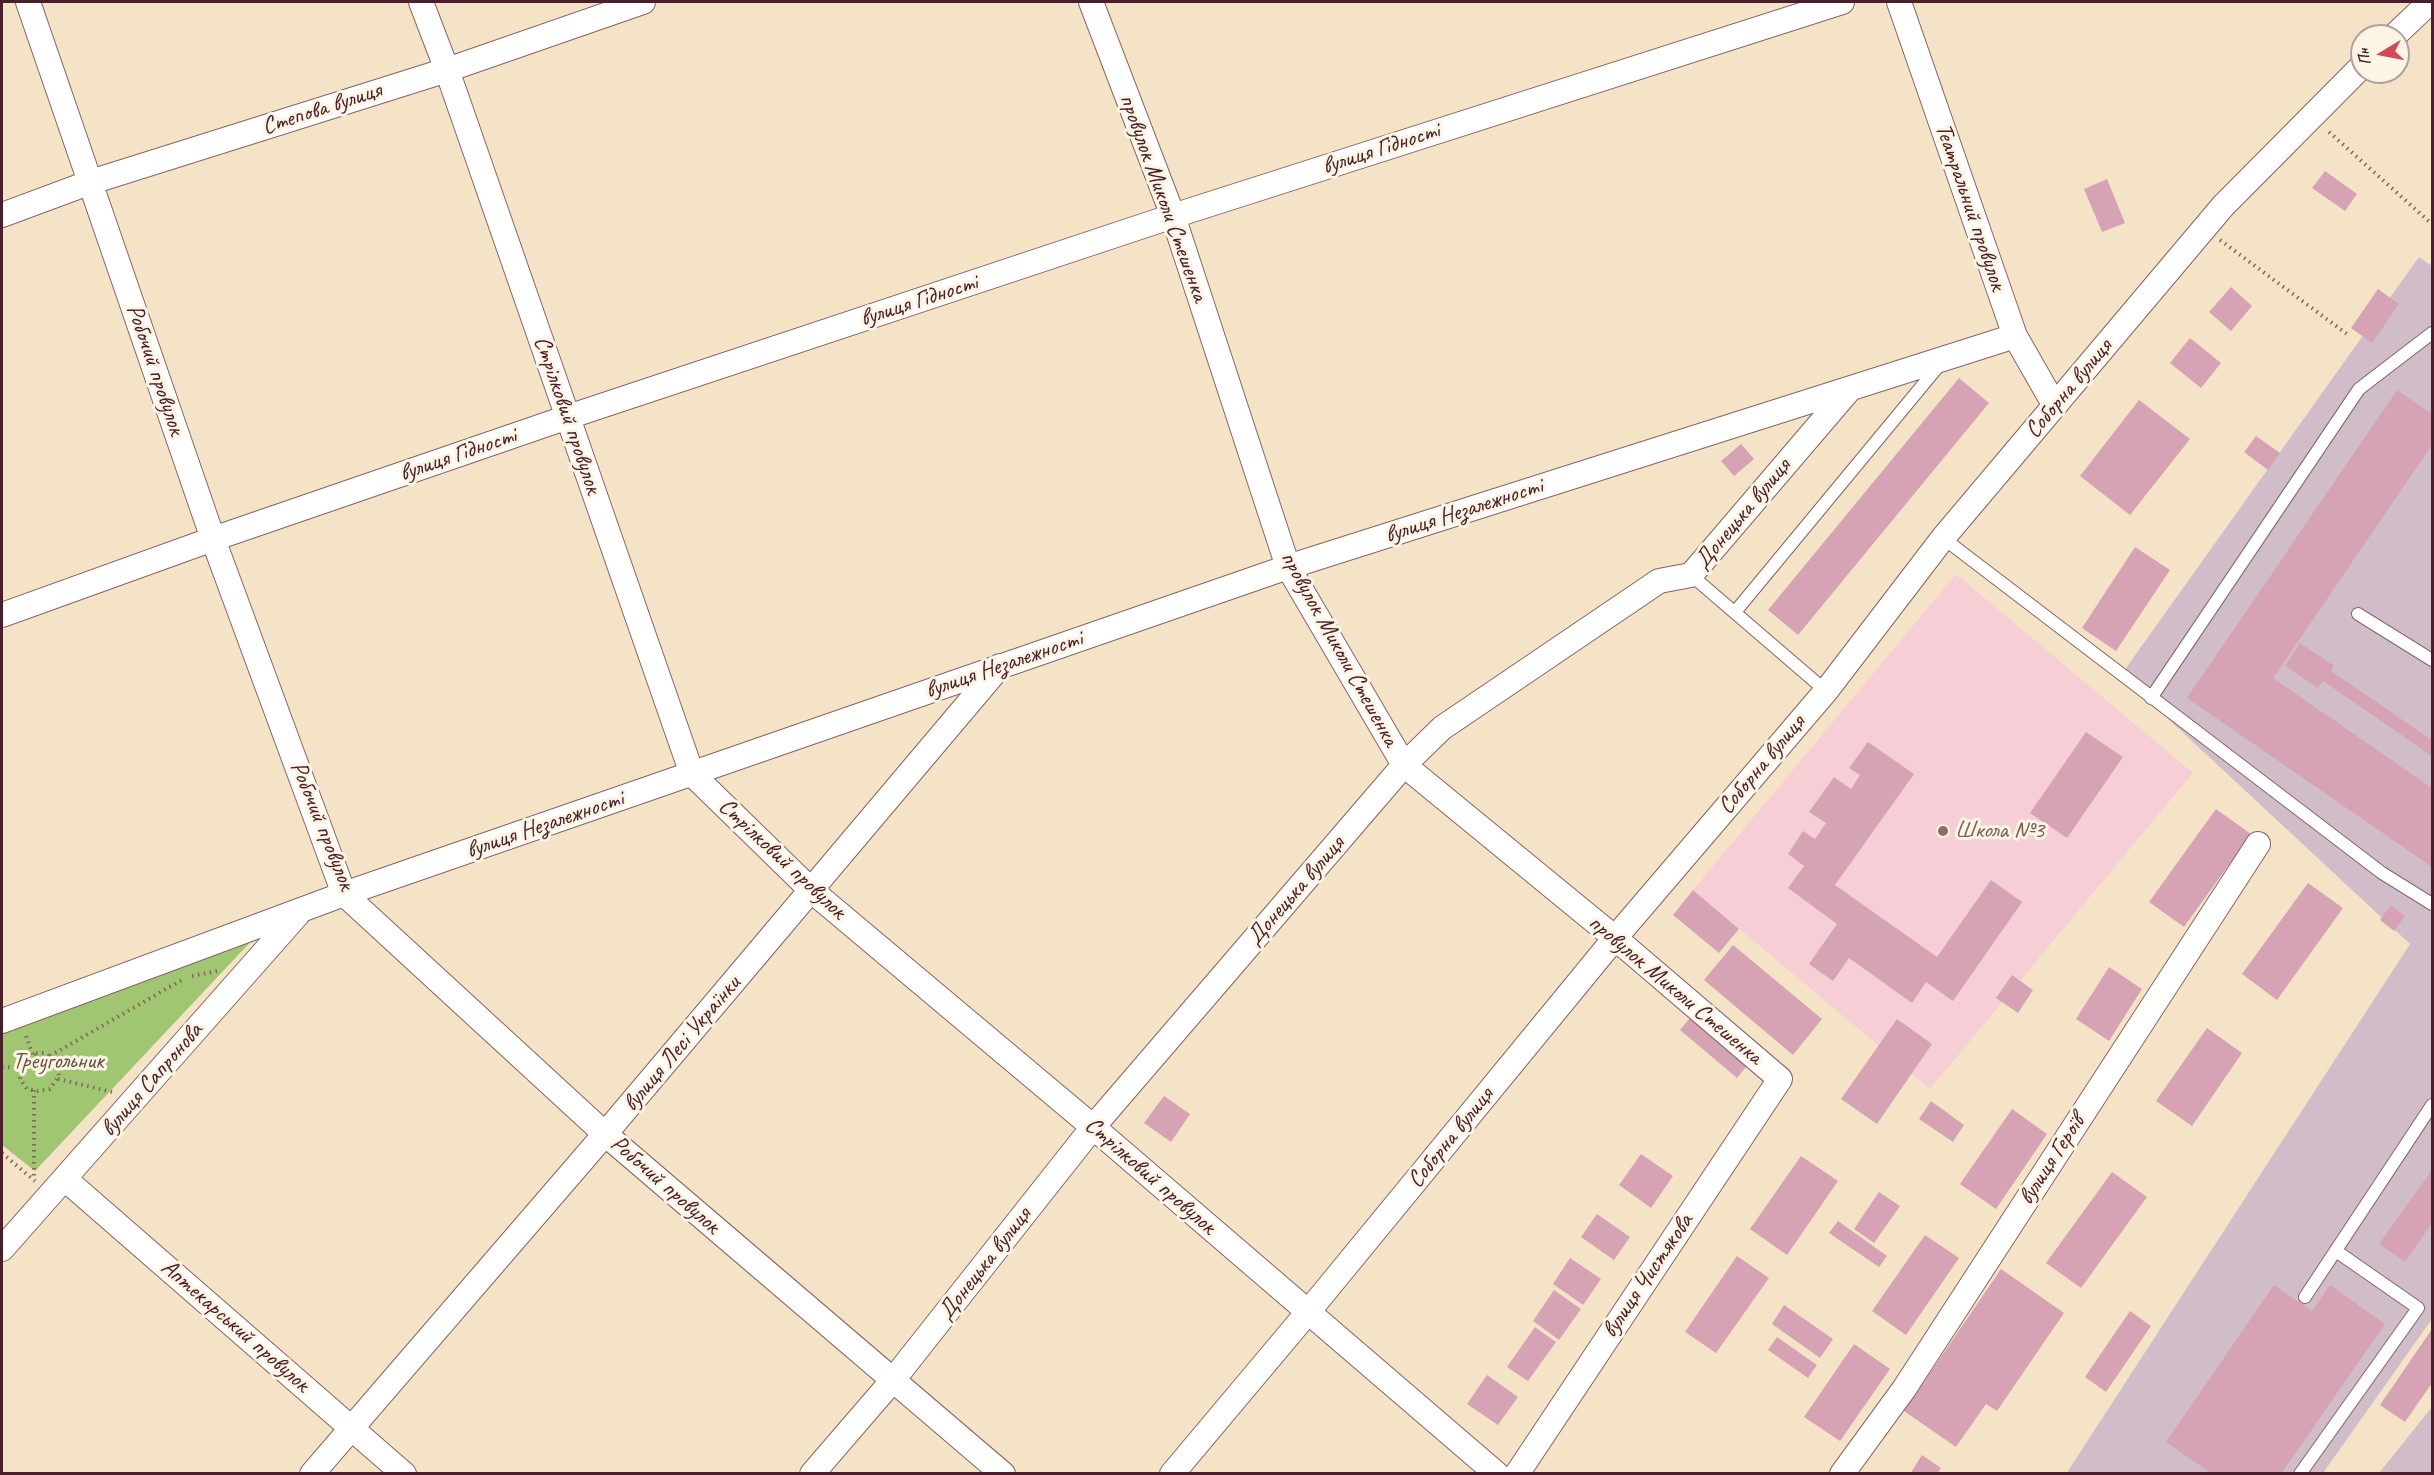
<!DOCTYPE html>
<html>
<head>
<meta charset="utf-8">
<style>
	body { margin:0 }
	#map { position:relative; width:2434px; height:1475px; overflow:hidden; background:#f5e3c8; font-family:Caveat,sans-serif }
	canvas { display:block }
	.frame { position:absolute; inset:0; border:3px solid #4a1f2b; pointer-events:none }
	.north { position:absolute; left:2350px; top:24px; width:60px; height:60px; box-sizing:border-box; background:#fcf5e5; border:2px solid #b59f9b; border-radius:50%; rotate:260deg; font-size:16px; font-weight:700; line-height:24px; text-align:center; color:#4a1f2b }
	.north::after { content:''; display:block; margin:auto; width:21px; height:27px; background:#d1495b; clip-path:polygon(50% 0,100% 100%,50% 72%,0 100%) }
</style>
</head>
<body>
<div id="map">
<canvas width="2434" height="1475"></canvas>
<div class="frame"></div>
<div class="north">Пн</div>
</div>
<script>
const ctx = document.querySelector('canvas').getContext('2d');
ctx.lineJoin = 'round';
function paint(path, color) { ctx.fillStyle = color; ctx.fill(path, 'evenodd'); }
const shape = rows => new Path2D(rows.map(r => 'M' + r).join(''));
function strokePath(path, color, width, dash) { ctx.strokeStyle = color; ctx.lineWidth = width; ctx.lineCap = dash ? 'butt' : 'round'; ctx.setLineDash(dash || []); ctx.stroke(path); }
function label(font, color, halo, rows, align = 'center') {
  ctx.font = font + ' Caveat,sans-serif'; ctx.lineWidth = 6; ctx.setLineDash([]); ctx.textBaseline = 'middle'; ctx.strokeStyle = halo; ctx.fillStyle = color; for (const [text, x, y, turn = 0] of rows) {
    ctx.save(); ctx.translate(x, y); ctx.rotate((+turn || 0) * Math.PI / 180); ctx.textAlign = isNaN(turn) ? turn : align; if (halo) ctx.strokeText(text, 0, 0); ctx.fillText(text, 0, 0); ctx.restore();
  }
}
paint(shape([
	[1956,574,2193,773,1930,1089,1693,890]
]), '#f6cfd6');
paint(shape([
	[2419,257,2432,266,2432,1319,2323,1473,2066,1474,2410,944,2121,675],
	[2432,1407,2432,1473,2379,1473]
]), '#d1bdc9');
paint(shape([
	[257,935,35,1171,2,1145,2,1021]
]), '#a1c671');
paint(shape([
	[2325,171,2357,194,2345,211,2312,188],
	[2107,179,2125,223,2102,232,2084,189],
	[2231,287,2252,306,2231,331,2209,312],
	[2378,289,2399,304,2372,343,2351,328],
	[2190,338,2221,363,2201,388,2170,363],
	[1959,378,1989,403,1798,635,1768,610],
	[2397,390,2432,414,2432,445,2273,678,2432,788,2432,867,2187,698],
	[2139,400,2190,439,2130,515,2080,476],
	[2256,436,2280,453,2268,470,2244,452],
	[1741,444,1754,459,1734,476,1721,461],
	[2135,547,2170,570,2116,651,2082,628],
	[2300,643,2334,666,2331,671,2432,740,2432,756,2323,681,2318,688,2285,666],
	[2086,732,2123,757,2067,838,2030,813],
	[1868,742,1914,774,1835,885,1937,957,1991,880,2022,902,1953,1001,1926,982,1912,1003,1849,958,1833,981,1809,964,1837,924,1788,888,1804,866,1788,854,1803,831,1815,839,1826,823,1809,812,1834,777,1851,789,1860,775,1849,768],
	[2216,809,2251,834,2184,927,2149,902],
	[2308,883,2343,908,2277,1000,2242,974],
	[1693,890,1739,929,1719,953,1673,915],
	[2391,905,2405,916,2394,931,2380,920],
	[1733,945,1822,1019,1793,1055,1704,980],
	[2109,967,2142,989,2109,1041,2076,1019],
	[2012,975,2033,990,2018,1013,1996,998],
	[1694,1013,1751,1061,1737,1078,1680,1030],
	[1897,1019,1932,1044,1877,1124,1841,1099],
	[2207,1028,2242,1053,2192,1126,2156,1101],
	[1164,1096,1190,1114,1171,1142,1144,1123],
	[1931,1101,1964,1125,1953,1142,1919,1119],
	[2012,1109,2047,1134,1996,1209,1960,1184],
	[1641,1154,1673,1176,1651,1208,1619,1185],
	[1801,1156,1838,1181,1787,1255,1750,1229],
	[2432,1170,2432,1223,2405,1262,2379,1244],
	[2112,1172,2147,1197,2081,1288,2046,1263],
	[1879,1192,1900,1206,1874,1243,1854,1229],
	[1597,1214,1630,1237,1614,1260,1581,1237],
	[1838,1221,1887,1256,1879,1267,1829,1233],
	[1925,1235,1959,1258,1906,1335,1872,1311],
	[1737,1256,1769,1278,1716,1353,1685,1332],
	[1570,1258,1601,1279,1583,1305,1553,1284],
	[2001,1269,2064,1313,1997,1411,1986,1404,1956,1447,1904,1411],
	[2274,1285,2312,1311,2330,1285,2385,1324,2281,1474,2212,1474,2166,1442],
	[1554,1290,1581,1309,1559,1340,1533,1321],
	[1784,1305,1833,1339,1820,1358,1772,1324],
	[2130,1311,2151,1326,2106,1392,2085,1377],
	[1535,1327,1556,1342,1528,1381,1507,1367],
	[2432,1329,2432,1383,2405,1422,2380,1405],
	[1777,1337,1817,1365,1808,1378,1768,1350],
	[1854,1344,1890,1369,1840,1441,1804,1417],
	[1487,1375,1518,1397,1498,1425,1467,1404],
	[1922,1455,1941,1468,1937,1474,1910,1474]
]), '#d6a3b4');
const service = shape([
	[1943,538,2382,873,2432,904],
	[1691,575,1826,691],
	[1735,612,1941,363],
	[2358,614,2432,660],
	[2151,698,2359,389,2432,333],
	[2305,1297,2432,1105],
	[2300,1474,2418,1308,2336,1251]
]);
const minor = shape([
	[28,2,213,539,344,894,605,1134,1003,1474],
	[421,2,447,70,692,774,812,891,1093,1127,1497,1474],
	[1091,2,1173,216,1288,567,1404,765,1615,938,1780,1079,1517,1474],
	[1899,2,2015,336,2055,406],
	[2394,36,2430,2],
	[2,215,91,182,447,70,643,2],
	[2,615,213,539,568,417,1173,216,1842,2],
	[2,1021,344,894,1288,567,2015,336],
	[65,1179,404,1474],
	[2,1249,298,914],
	[312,1474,605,1134,1000,666],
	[812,1474,893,1380,1093,1127,1404,765,1442,728,1659,581,1691,575,1849,390],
	[1172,1474,1308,1312,1615,938,1826,691,1943,538,2223,206,2362,66],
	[1842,1474,1904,1389,2258,844]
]);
strokePath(service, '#866462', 14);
strokePath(minor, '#866462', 26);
strokePath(shape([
	[2329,132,2432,224],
	[2220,240,2347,334],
	[192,976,217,971],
	[26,1036,33,1055],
	[36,1053,44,1053,57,1061,59,1076,50,1089,38,1091,27,1089,20,1079,22,1064,36,1053],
	[50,1056,185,978],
	[2,1067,21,1068],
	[58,1079,112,1092],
	[34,1090,34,1179],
	[2,1153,35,1181]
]), '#866462', 4, [1.5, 4.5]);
strokePath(service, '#fff', 12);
strokePath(minor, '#fff', 24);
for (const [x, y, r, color] of [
	[1943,831,6,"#8d6e63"]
]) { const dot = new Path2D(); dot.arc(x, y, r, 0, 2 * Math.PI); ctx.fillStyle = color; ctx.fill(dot); strokePath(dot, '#fcf5e5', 2); }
label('24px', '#4a1f2b', '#fcf5e5', [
	["Степова вулиця",322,109,-18],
	["вулиця Гідності",1381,149,-18],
	["провулок Миколи Стешенка",1163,198,70],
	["Театральний провулок",1970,207,71],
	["вулиця Гідності",919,301,-18],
	["Робочий провулок",155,370,71],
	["Соборна вулиця",2069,389,-50],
	["Стрілковий провулок",567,415,71],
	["вулиця Гідності",458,455,-19],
	["вулиця Незалежності",1464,511,-18],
	["Донецька вулиця",1743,514,-50],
	["провулок Миколи Стешенка",1339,649,61],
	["вулиця Незалежності",1004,665,-19],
	["Соборна вулиця",1762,765,-50],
	["вулиця Незалежності",545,825,-19],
	["Робочий провулок",322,826,68],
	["Стрілковий провулок",782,859,43],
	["Донецька вулиця",1296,891,-49],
	["провулок Миколи Стешенка",1675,990,40],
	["вулиця Лесі Українки",682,1044,-50],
	["вулиця Сапронова",152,1080,-49],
	["Соборна вулиця",1451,1138,-51],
	["вулиця Героїв",2052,1160,-57],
	["Стрілковий провулок",1150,1176,41],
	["Робочий провулок",665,1185,41],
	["Донецька вулиця",985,1264,-52],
	["вулиця Чистякова",1648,1276,-56],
	["Аптекарський провулок",235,1326,41]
]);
label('24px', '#785e54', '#fcf5e5', [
	["Школа №3",1955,831]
], 'left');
label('24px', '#645140', '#fcf5e5', [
	["Треугольник",58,1062]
]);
</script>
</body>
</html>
